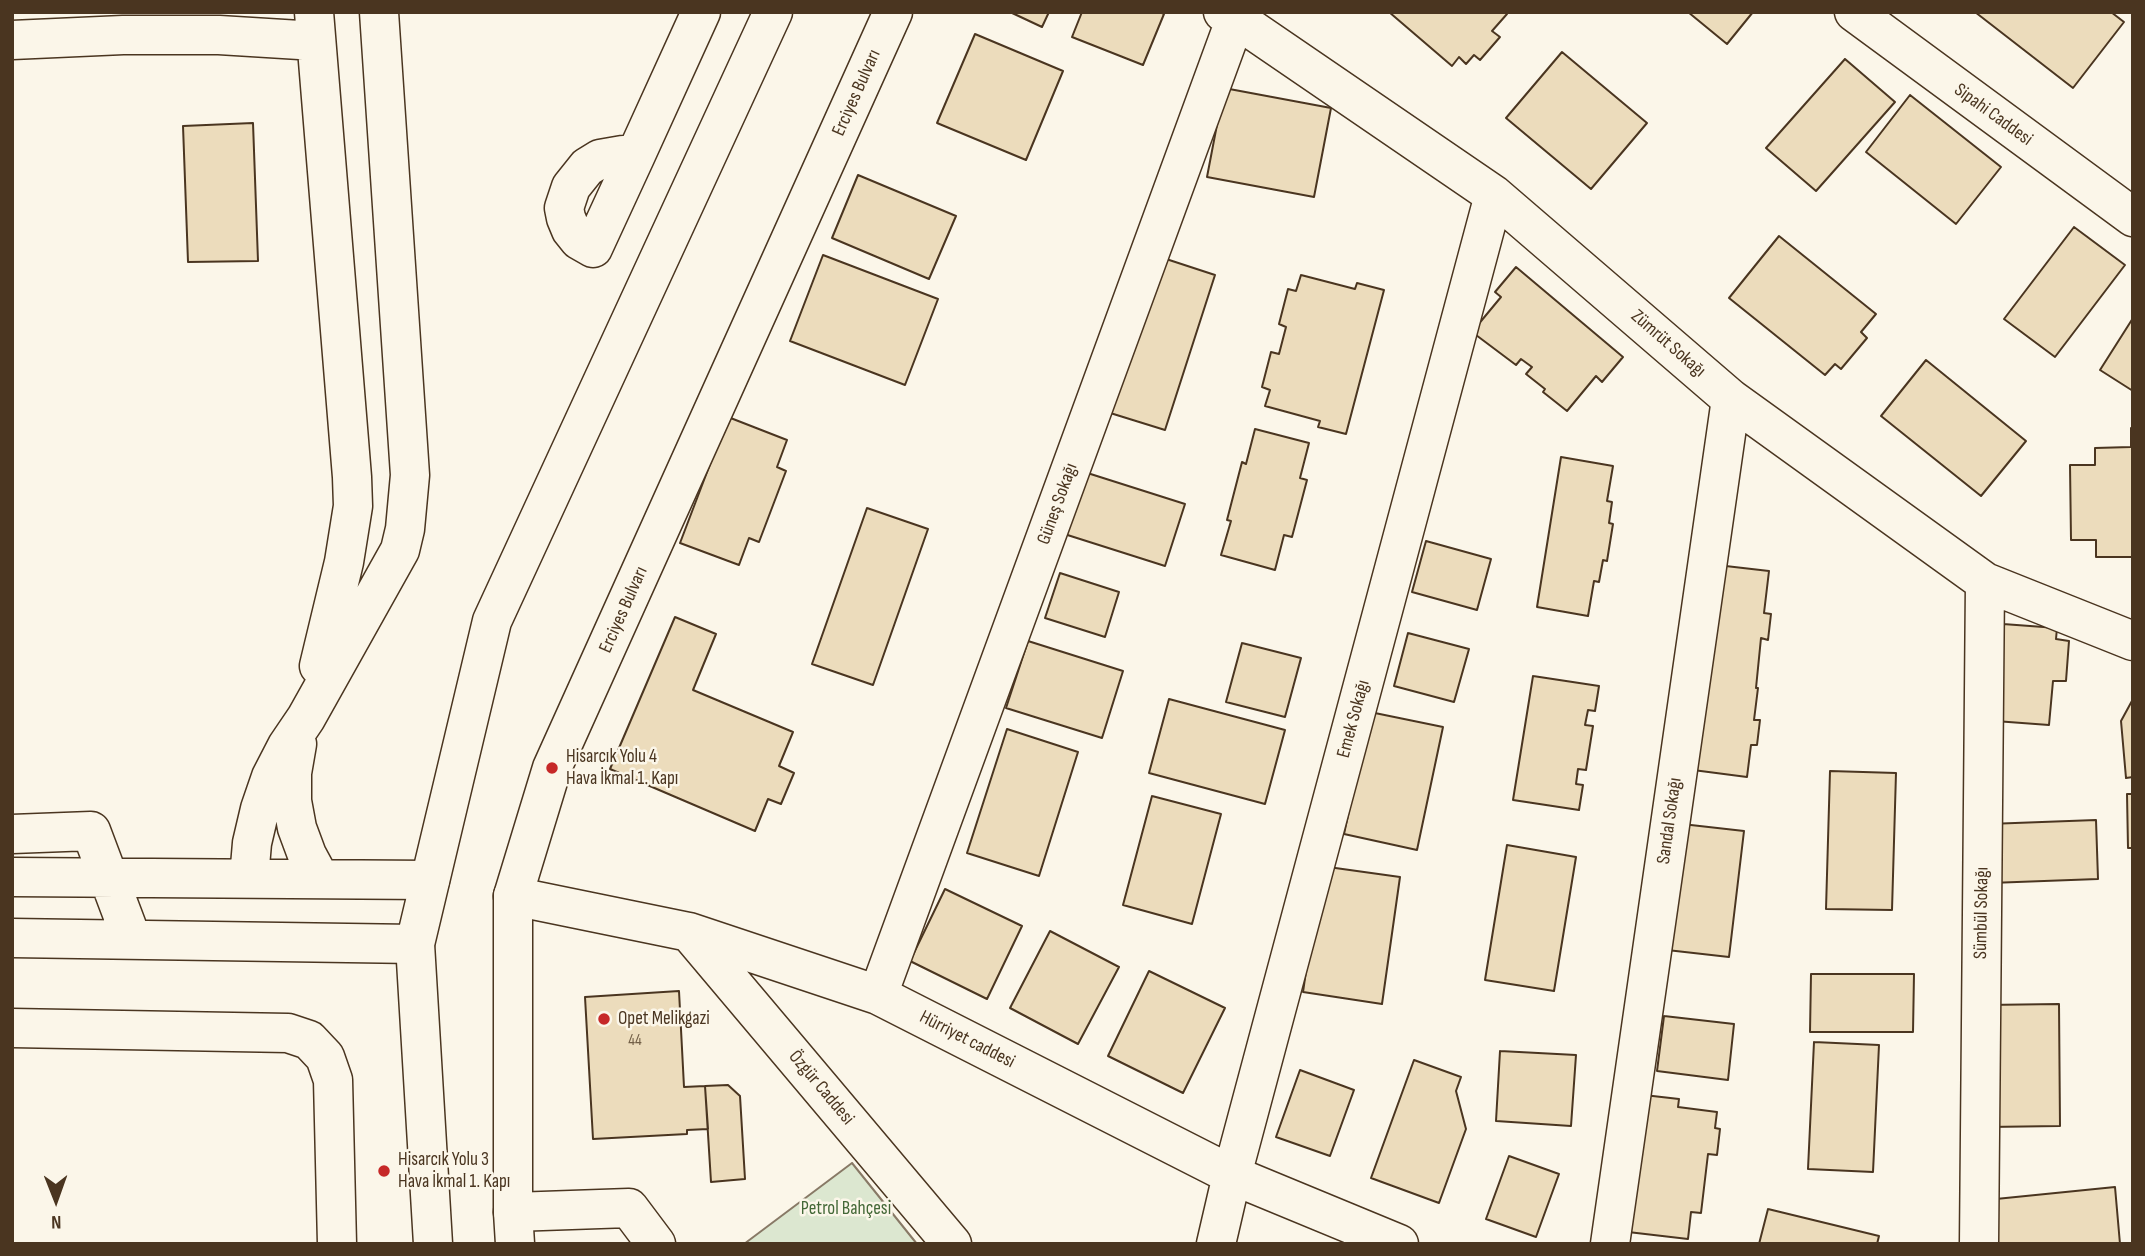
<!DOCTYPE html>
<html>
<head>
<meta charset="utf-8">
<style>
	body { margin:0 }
	#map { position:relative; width:2145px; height:1256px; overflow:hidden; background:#fbf6e9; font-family:"Sofia Sans Condensed",sans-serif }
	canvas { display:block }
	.frame { position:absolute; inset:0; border:14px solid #4a3520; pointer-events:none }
	.north { position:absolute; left:21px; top:1165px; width:70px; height:70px; -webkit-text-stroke:5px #fbf6e9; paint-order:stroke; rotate:179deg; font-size:19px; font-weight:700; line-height:28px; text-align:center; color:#4a3520 }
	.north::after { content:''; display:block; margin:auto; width:24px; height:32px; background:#4a3520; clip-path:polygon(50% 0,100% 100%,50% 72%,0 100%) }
</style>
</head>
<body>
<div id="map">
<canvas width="2145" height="1256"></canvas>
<div class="frame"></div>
<div class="north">N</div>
</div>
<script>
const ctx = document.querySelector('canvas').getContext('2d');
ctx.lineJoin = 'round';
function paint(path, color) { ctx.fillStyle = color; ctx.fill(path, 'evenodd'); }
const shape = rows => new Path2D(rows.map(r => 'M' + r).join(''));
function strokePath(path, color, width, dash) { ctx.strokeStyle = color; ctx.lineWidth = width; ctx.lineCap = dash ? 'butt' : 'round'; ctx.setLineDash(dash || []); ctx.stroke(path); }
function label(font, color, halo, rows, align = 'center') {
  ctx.font = font + ' "Sofia Sans Condensed",sans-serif'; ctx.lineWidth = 5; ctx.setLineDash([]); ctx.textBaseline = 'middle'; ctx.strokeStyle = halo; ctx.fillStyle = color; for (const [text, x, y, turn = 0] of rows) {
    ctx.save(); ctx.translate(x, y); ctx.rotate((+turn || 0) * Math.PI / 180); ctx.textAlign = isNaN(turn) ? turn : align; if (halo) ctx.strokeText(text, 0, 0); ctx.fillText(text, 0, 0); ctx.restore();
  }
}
const green = shape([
	[852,1163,917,1244,744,1244,852,1163]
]);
paint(green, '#dce7d0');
strokePath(green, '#887966', 2);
const building = shape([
	[1010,12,1049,12,1042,27,1010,12],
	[1082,12,1160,12,1164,14,1143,65,1072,37,1082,12],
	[1389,12,1506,12,1507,14,1492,31,1500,37,1480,60,1474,55,1466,64,1459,57,1452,66,1389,12],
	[1688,12,1753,12,1727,44,1688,12],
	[1975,12,2111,12,2124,22,2073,88,1975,12],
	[975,34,1063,71,1026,160,937,123,975,34],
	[1562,52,1647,123,1591,189,1506,118,1562,52],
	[1845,59,1895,102,1816,191,1766,148,1845,59],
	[1224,88,1331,108,1314,197,1207,177,1224,88],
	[1910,95,2001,167,1956,224,1866,152,1910,95],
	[253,123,258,261,188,262,183,126,253,123],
	[858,175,956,216,929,279,832,238,858,175],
	[2074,227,2125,265,2055,357,2004,319,2074,227],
	[1779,236,1876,314,1861,332,1867,338,1841,369,1835,364,1825,375,1729,298,1779,236],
	[823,255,938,299,905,385,790,341,823,255],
	[1157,256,1215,275,1165,430,1107,412,1157,256],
	[1516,267,1623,357,1602,382,1596,376,1567,411,1543,392,1545,389,1526,374,1532,367,1521,359,1516,365,1472,332,1501,297,1495,292,1516,267],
	[1301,275,1355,289,1357,283,1384,290,1346,434,1318,427,1320,421,1265,406,1270,390,1262,387,1271,352,1279,354,1286,327,1279,324,1288,289,1296,291,1301,275],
	[2133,318,2133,391,2100,370,2133,318],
	[1926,360,2026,441,1981,496,1881,416,1926,360],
	[728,417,787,440,777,467,786,471,759,542,749,538,739,565,680,543,728,417],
	[2131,428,2133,428,2133,571,2132,557,2096,557,2096,540,2071,540,2070,465,2095,465,2095,448,2131,447,2131,428],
	[1255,429,1309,443,1300,478,1307,480,1292,537,1284,535,1275,570,1221,555,1231,521,1227,520,1242,462,1246,464,1255,429],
	[1561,457,1613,466,1607,501,1612,502,1609,523,1613,524,1607,561,1603,560,1599,582,1594,581,1588,616,1537,607,1561,457],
	[1078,470,1185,504,1165,566,1058,532,1078,470],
	[867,508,928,529,873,685,812,664,867,508],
	[1426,541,1491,559,1477,610,1412,592,1426,541],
	[1717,565,1769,571,1764,613,1771,614,1768,640,1761,638,1756,688,1758,688,1754,720,1760,720,1757,745,1751,745,1747,777,1693,770,1717,565],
	[1060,573,1119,592,1105,637,1045,618,1060,573],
	[675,617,716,634,693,690,793,732,779,766,794,773,781,804,768,799,755,831,610,769,675,617],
	[2003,624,2057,628,2056,639,2069,641,2066,681,2053,681,2049,725,1995,721,2003,624],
	[1408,633,1469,649,1454,702,1394,686,1408,633],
	[1028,641,1123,671,1102,738,1006,708,1028,641],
	[1242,643,1301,658,1285,717,1226,702,1242,643],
	[1533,676,1599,686,1595,711,1588,710,1585,725,1593,726,1586,770,1578,769,1576,784,1583,785,1579,810,1513,800,1533,676],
	[1169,699,1285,730,1265,804,1149,773,1169,699],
	[2133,699,2133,777,2126,778,2121,721,2133,699],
	[1370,712,1443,727,1417,850,1344,834,1370,712],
	[1007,729,1078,752,1039,876,967,853,1007,729],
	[1830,771,1896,773,1892,910,1826,909,1830,771],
	[2127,794,2133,794,2133,848,2128,848,2127,794],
	[1152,796,1221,814,1192,924,1123,905,1152,796],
	[2096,820,2098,879,1990,883,1988,824,2096,820],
	[1682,824,1744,831,1729,957,1667,950,1682,824],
	[1507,845,1576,857,1554,991,1485,980,1507,845],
	[1321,866,1400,877,1382,1004,1303,992,1321,866],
	[945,889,1022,926,987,999,910,961,945,889],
	[1050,931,1119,967,1078,1044,1010,1008,1050,931],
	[1149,971,1225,1008,1183,1093,1108,1056,1149,971],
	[1811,974,1914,974,1913,1032,1810,1032,1811,974],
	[679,991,684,1087,705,1086,708,1129,687,1130,687,1134,593,1139,585,997,679,991],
	[2059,1004,2060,1126,1987,1127,1985,1005,2059,1004],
	[1664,1016,1734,1024,1728,1080,1657,1071,1664,1016],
	[1814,1042,1879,1045,1873,1172,1808,1169,1814,1042],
	[1500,1051,1576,1055,1571,1126,1496,1121,1500,1051],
	[1414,1060,1461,1077,1456,1091,1466,1129,1439,1203,1371,1178,1414,1060],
	[1300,1070,1354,1090,1330,1156,1276,1137,1300,1070],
	[728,1085,740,1096,745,1179,711,1182,705,1086,728,1085],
	[1644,1095,1679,1099,1678,1107,1717,1112,1715,1128,1720,1129,1717,1155,1708,1154,1701,1213,1691,1212,1688,1239,1628,1232,1644,1095],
	[1509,1156,1559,1174,1536,1237,1486,1219,1509,1156],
	[2115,1187,2120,1244,1990,1244,1986,1200,2115,1187],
	[1768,1209,1879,1236,1877,1244,1759,1244,1768,1209]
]);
paint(building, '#ecdcbc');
strokePath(building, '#4a3520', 2);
const minor = shape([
	[314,12,352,477,353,506,344,562,319,666],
	[1223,12,1235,18,1494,195,1731,399,1985,582,2133,641],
	[1854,12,2133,217],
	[12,40,123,35,219,35,316,41],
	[635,157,623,155,600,159,587,167,571,187,564,208,566,218,571,230,579,240,593,248,635,157,701,12],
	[297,744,292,773,292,801,297,828,307,855,320,879],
	[12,834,91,831,132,940],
	[12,877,430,880],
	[249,878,252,843,260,809,271,777,287,746,306,718,400,550,405,529,410,475,379,12],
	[513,896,689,932,878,995,1232,1175,1399,1244],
	[689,932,952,1244],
	[12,938,415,944],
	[878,995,1238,12],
	[12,1028,288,1033,309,1040,325,1057,333,1080,337,1244],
	[513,1212,629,1208,656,1244],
	[1216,1244,1232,1175,1494,195],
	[1610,1244,1731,399],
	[1979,1244,1985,582]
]);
const highway = shape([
	[433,1244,415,944,492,621,773,12],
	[515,1244,513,1212,513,896,552,768,893,12]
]);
strokePath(minor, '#4a3520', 41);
strokePath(highway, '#4a3520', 41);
strokePath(minor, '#fbf6e9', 38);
strokePath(highway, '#fbf6e9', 38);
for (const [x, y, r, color] of [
	[552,768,7,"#c62828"],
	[604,1019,7,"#c62828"],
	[384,1171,7,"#c62828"]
]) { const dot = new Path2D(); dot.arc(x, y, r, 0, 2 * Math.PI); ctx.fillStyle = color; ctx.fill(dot); strokePath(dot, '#fbf6e9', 2.5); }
label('16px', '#725f47', null, [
	["44",635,1041]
]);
label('19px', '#4a3520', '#fbf6e9', [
	["Erciyes Bulvarı",857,93,-66],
	["Sipahi Caddesi",1993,115,36],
	["Zümrüt Sokağı",1668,344,41],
	["Güneş Sokağı",1058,504,-70],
	["Erciyes Bulvarı",624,610,-66],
	["Emek Sokağı",1354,719,-75],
	["Sandal Sokağı",1670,821,-82],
	["Sümbül Sokağı",1982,913,-89],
	["Hürriyet caddesi",967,1040,27],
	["Özgür Caddesi",821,1088,50]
]);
label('19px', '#4a3520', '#fbf6e9', [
	["Hisarcık Yolu 4",566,757],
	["Hava İkmal 1. Kapı",566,779],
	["Opet Melikgazi",618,1019],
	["Hisarcık Yolu 3",398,1160],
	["Hava İkmal 1. Kapı",398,1182]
], 'left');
label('19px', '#436837', '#fbf6e9', [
	["Petrol Bahçesi",846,1209]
]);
</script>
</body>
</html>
